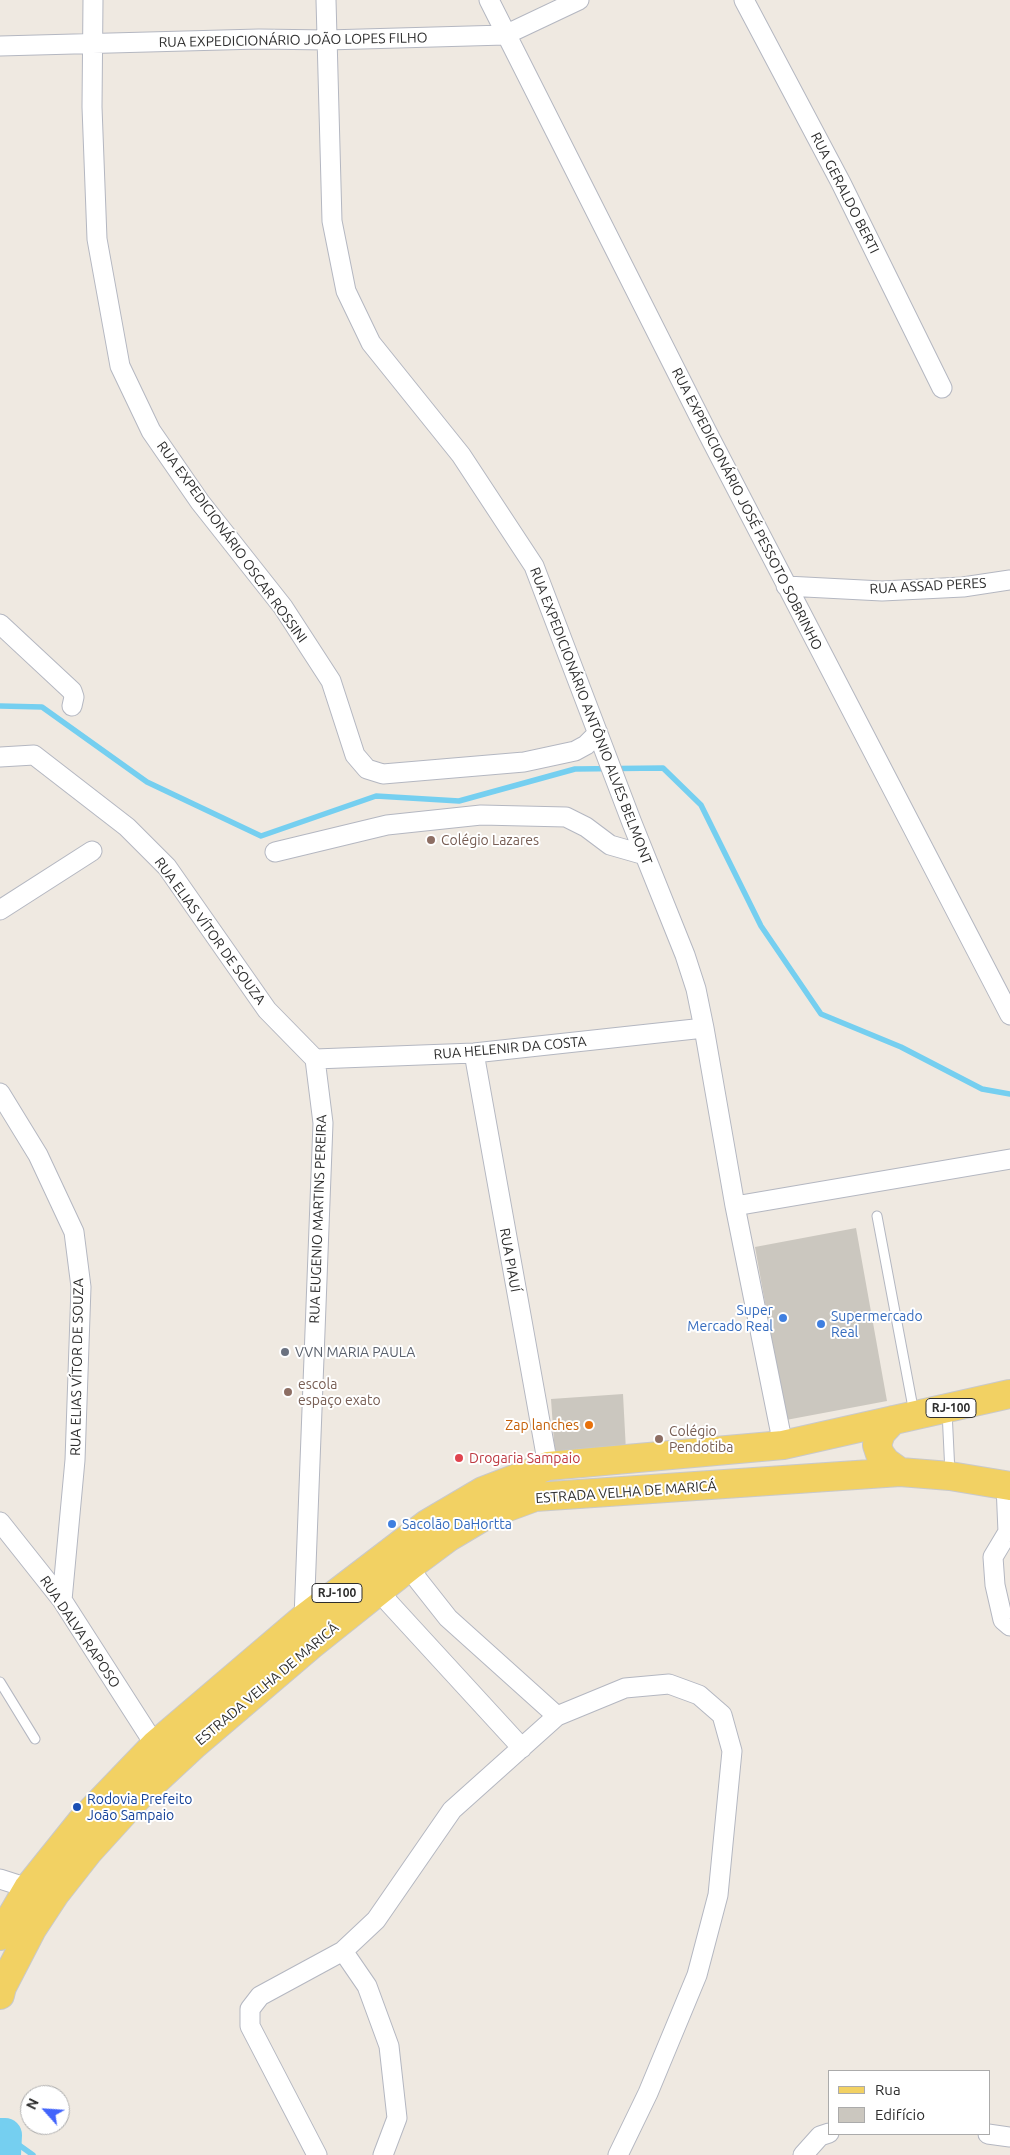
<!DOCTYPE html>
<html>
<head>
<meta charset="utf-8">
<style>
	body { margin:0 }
	#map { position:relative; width:1010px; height:2155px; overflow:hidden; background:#efe9e1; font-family:Ubuntu,sans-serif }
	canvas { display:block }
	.legend { position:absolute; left:828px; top:2070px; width:162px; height:65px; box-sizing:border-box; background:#fff; border:1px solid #ababab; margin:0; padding:6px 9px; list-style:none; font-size:15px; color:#2e2e2e }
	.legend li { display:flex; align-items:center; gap:10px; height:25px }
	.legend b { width:25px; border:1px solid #ababab }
	.north { position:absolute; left:20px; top:2085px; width:50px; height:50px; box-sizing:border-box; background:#fff; border:1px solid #ababab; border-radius:50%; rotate:296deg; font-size:14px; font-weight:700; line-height:20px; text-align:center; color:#2e2e2e }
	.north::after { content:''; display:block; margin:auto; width:18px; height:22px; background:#4264fb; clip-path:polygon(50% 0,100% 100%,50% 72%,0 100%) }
</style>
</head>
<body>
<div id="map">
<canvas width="1010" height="2155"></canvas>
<ul class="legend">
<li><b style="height:6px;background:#f2d163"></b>Rua</li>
<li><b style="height:14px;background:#cbc7bf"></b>Edifício</li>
</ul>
<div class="north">N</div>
</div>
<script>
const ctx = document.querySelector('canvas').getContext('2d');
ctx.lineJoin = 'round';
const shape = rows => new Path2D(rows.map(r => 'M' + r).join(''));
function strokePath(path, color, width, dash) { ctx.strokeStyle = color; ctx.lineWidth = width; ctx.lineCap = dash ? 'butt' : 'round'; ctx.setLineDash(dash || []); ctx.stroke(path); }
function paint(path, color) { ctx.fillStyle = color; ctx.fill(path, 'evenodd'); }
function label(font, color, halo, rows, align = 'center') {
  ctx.font = font + ' Ubuntu,sans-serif'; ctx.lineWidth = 4; ctx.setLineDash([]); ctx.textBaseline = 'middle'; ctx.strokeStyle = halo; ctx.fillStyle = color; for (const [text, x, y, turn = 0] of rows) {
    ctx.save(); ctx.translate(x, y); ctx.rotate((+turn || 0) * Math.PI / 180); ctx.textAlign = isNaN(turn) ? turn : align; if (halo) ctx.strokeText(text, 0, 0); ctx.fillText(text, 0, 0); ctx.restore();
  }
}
strokePath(shape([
	[0,706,42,707,147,782,261,836,376,796,459,801,575,769,663,768,701,805,761,926,821,1014,901,1047,982,1089,1010,1094],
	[5,2135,33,2155]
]), '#75cff0', 5.5);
strokePath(shape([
	[0,2135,5,2135,4,2155]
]), '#75cff0', 34);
paint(shape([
	[856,1228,887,1401,786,1420,755,1247],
	[623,1394,626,1451,555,1456,551,1399]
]), '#cbc7bf');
const lane = shape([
	[877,1216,914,1413],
	[947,1411,950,1473],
	[0,1682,35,1739]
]);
const street = shape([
	[93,0,92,107,97,239,120,366,151,431,200,502,283,607,331,681,355,755,367,769,383,774,524,762,575,751,586,745,598,733],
	[326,0,332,221,346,291,371,343,461,455,534,566,632,823,685,955,696,989,704,1028,735,1206,783,1445],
	[489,0,707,432,1010,1015],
	[744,0,841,183,942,388],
	[0,46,259,39,327,40,505,35,579,0],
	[786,586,882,591,963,587,1010,580],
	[0,624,72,691,74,697,72,706],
	[0,757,34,755,127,827,167,867,267,1010,315,1059],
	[275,852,387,825,481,815,566,817,586,827,610,845,645,855],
	[0,910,92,851],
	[474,1053,548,1466],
	[315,1059,474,1053,704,1028],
	[0,1093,38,1155,74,1232,81,1287,75,1460,62,1600],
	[735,1206,1010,1159],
	[1006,1485,1008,1532],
	[0,1522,62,1600,155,1745],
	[1008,1532,993,1557,995,1585,1003,1620,1010,1626],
	[410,1566,418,1580,448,1618,557,1716],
	[380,1590,389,1603,522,1748],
	[304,1618,323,1123,315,1059],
	[0,1879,28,1888],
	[343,1951,367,1986,389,2046,397,2118,383,2155],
	[988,2134,1010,2137],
	[317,2155,250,2026,250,2009,260,1996,343,1951,376,1920,452,1810,557,1716,625,1688,669,1684,699,1695,722,1715,732,1751,718,1895,697,1975,648,2093,618,2155],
	[803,2155,820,2136,829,2133]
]);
const primary = shape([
	[893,1420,881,1433,877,1445,880,1454,886,1462,900,1472],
	[0,1936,28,1888,81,1822,155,1745,304,1618,427,1524,483,1491,548,1466,783,1445,1010,1394],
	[0,1995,2,1987,32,1929,55,1894,88,1852,138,1797,195,1744,311,1645,410,1566,449,1537,486,1515,535,1497,900,1472,950,1476,1010,1486]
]);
strokePath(lane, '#b4b7c1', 11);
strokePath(street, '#b4b7c1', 21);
strokePath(primary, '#c9c9c9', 30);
strokePath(lane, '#fff', 9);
strokePath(street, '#fff', 19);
strokePath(primary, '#f2d163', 28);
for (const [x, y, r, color] of [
	[431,840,5,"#8d6e63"],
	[783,1318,5,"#3f7fe0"],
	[821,1324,5,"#3f7fe0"],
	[285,1352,5,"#6b7280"],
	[288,1392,5,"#8d6e63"],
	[589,1425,5,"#e8710a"],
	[659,1439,5,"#8d6e63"],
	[459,1458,5,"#e0444e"],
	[392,1524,5,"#3f7fe0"],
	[77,1807,5,"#1a4fb4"]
]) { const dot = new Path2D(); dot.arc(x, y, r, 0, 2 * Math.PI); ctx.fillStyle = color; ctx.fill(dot); strokePath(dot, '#fff', 2); }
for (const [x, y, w] of [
	[951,1408,50],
	[337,1593,50]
]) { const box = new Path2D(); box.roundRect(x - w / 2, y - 9.5, w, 19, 4); ctx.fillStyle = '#fff'; ctx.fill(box); strokePath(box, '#2e2e2e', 1); }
label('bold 12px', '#2e2e2e', null, [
	["RJ-100",951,1408],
	["RJ-100",337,1593]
]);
label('14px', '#2e2e2e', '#fff', [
	["RUA EXPEDICIONÁRIO JOÃO LOPES FILHO",293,40,-1],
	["RUA GERALDO BERTI",845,193,63],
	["RUA EXPEDICIONÁRIO JOSÉ PESSOTO SOBRINHO",747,509,63],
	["RUA EXPEDICIONÁRIO OSCAR ROSSINI",232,542,54],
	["RUA ASSAD PERES",928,586,-3],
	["RUA EXPEDICIONÁRIO ANTÔNIO ALVES BELMONT",591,716,69],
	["RUA ELIAS VÍTOR DE SOUZA",210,931,54],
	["RUA HELENIR DA COSTA",510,1048,-5],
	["RUA EUGENIO MARTINS PEREIRA",318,1219,-88],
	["RUA PIAUÍ",510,1260,80],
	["RUA ELIAS VÍTOR DE SOUZA",77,1367,-89],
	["ESTRADA VELHA DE MARICÁ",626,1492,-4],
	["RUA DALVA RAPOSO",80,1632,56],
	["ESTRADA VELHA DE MARICÁ",267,1684,-40]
]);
label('14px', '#785e54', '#fff', [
	["Colégio Lazares",441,840],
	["escola",298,1384],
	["espaço exato",298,1400],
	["Colégio",669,1431],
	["Pendotiba",669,1447]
], 'left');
label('14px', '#366cbe', '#fff', [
	["Super",773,1310,"right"],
	["Mercado Real",773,1326,"right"],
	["Supermercado",831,1316],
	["Real",831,1332],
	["Sacolão DaHortta",402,1524]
], 'left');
label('14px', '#5b616d', '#fff', [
	["VVN MARIA PAULA",295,1352]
], 'left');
label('14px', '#c56008', '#fff', [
	["Zap lanches",579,1425]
], 'right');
label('14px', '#be3a42', '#fff', [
	["Drogaria Sampaio",469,1458]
], 'left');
label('14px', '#164399', '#fff', [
	["Rodovia Prefeito",87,1799],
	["João Sampaio",87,1815]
], 'left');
</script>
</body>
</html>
